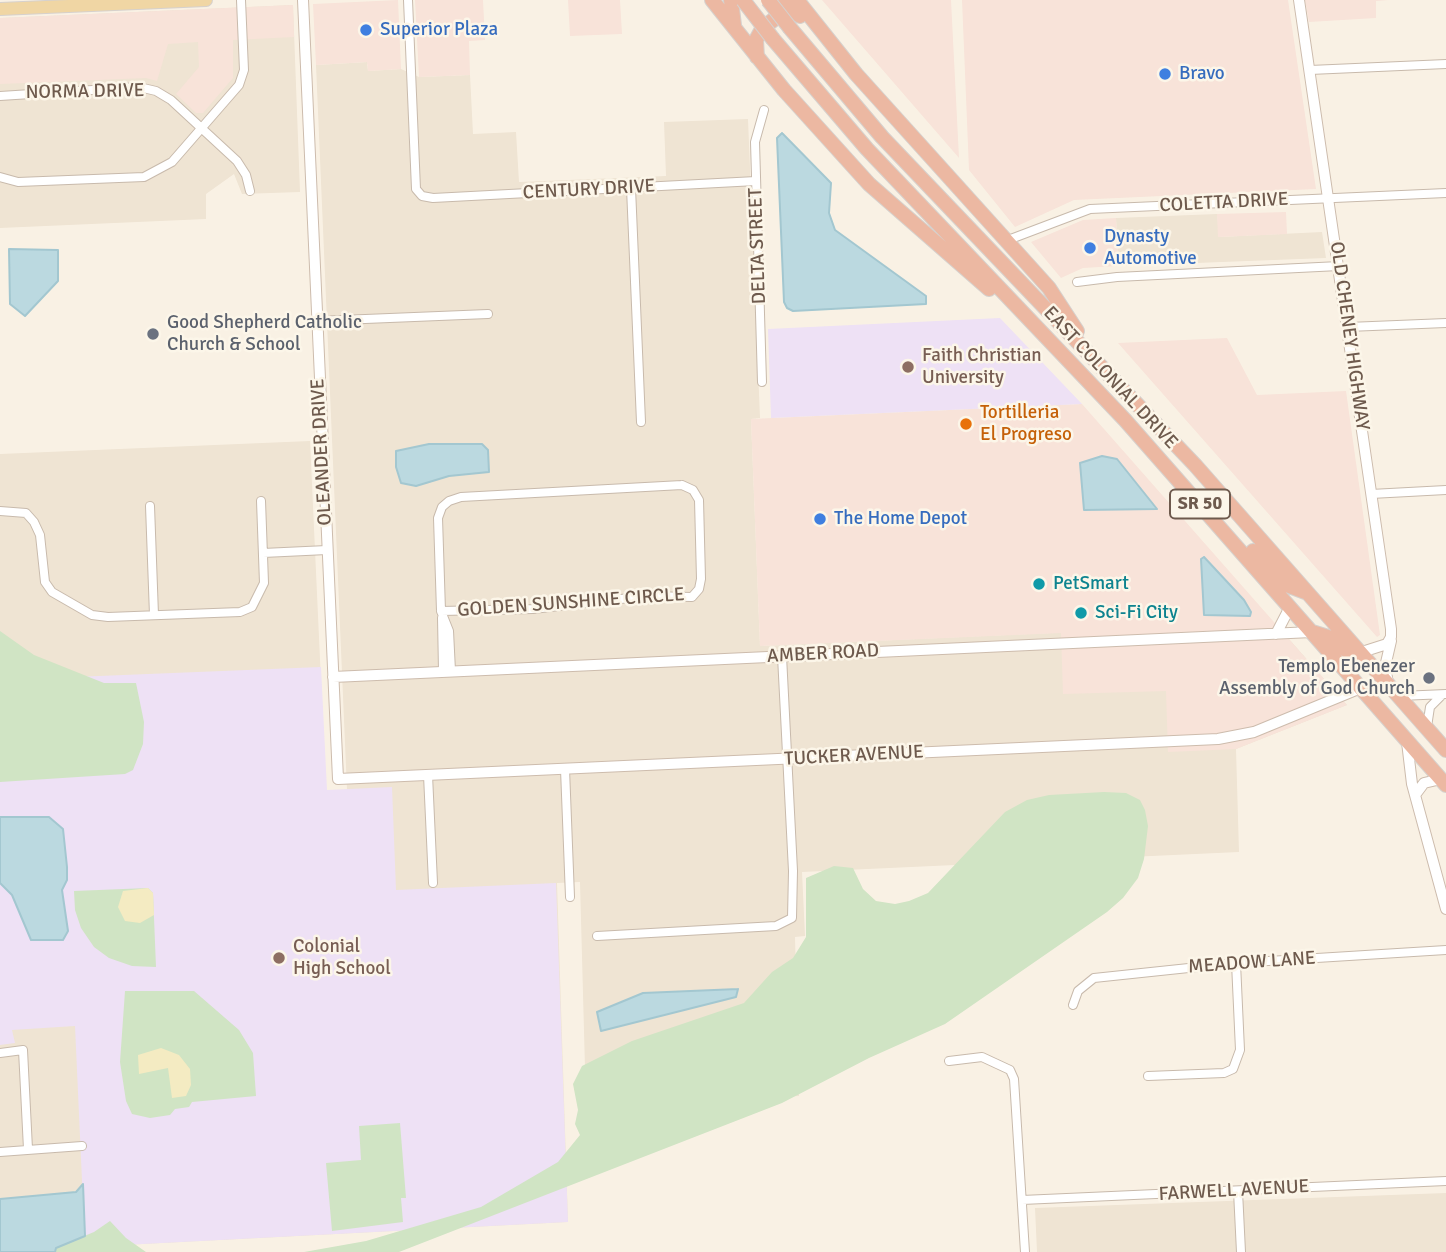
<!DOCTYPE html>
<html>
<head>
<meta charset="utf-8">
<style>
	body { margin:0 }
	canvas { display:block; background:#f9f1e4 }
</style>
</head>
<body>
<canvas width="1446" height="1252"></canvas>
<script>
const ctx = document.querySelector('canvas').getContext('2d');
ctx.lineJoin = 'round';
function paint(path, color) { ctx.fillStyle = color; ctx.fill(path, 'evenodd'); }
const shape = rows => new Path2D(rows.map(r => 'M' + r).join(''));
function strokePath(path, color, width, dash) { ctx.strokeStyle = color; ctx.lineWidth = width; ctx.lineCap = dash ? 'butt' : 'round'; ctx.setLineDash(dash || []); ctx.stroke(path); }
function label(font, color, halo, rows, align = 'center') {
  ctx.font = font + ' Signika,sans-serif'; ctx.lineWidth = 5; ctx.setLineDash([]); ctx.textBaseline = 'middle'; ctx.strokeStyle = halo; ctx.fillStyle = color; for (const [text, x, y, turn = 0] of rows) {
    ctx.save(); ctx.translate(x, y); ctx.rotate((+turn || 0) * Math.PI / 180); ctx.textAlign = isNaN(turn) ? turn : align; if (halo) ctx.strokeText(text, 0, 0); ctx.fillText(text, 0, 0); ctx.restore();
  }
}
paint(shape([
	[293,5,300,192,242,194,234,174,206,194,206,219,0,228,0,18],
	[367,62,368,71,401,69,419,77,470,75,473,134,516,132,519,182,666,176,664,122,748,119,760,418,751,419,760,646,1275,623,1347,705,1236,749,1239,852,802,872,805,936,795,937,799,1096,586,1106,580,882,557,883,568,1222,85,1247,83,1185,73,1193,0,1199,0,454,310,441,326,790,347,790,316,65],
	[1217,214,1219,237,1322,232,1326,258,1118,266,1116,218],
	[1446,1193,1446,1252,1037,1252,1035,1208]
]), '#efe4d3');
paint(shape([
	[398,0,401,69,368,71,367,62,316,65,313,4],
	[415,0,483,0,485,40,469,41,470,75,419,77],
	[568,0,620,0,622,34,570,36],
	[822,0,951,0,959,158],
	[962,0,1288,0,1316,189,1074,200,1015,227,969,170],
	[1305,0,1389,0,1376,1,1376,18,1309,22],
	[293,5,294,37,233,40,233,78,203,113,196,113,176,94,199,67,198,42,168,44,157,81,146,78,0,84,0,18],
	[1286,212,1287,234,1218,237,1217,214],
	[1116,218,1118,266,1083,268,1061,278,1031,242,1083,220],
	[1227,338,1257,395,1346,391,1380,635,1377,637,1118,343],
	[1082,404,1347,705,1236,749,1168,752,1166,691,1063,694,1061,633,760,646,751,419]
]), '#f8e3d9');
paint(shape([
	[1000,318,1082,404,771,418,768,329],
	[321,667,327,790,392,787,396,890,556,883,568,1222,85,1247,75,1026,12,1030,15,1043,0,1045,0,680]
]), '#eee1f5');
paint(shape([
	[0,631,34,655,104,683,136,683,144,722,143,744,133,770,125,774,0,782],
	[1104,792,1126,793,1140,800,1145,810,1148,826,1144,859,1138,878,1123,898,1107,912,945,1024,869,1058,782,1103,399,1252,304,1252,366,1241,481,1207,558,1162,580,1135,575,1124,578,1110,573,1084,582,1066,632,1041,744,1003,772,972,793,958,806,937,806,878,834,866,853,868,863,889,876,901,895,904,909,901,928,893,1005,812,1027,800,1049,795],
	[148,888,153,893,156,967,132,966,109,958,94,947,81,928,75,910,74,891],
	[125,991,194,991,239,1030,253,1053,256,1096,192,1102,189,1107,175,1109,170,1115,150,1118,132,1114,126,1101,120,1062],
	[400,1123,406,1198,401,1198,403,1222,332,1231,326,1163,361,1160,359,1126],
	[110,1221,126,1238,146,1252,55,1252,55,1248,94,1232]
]), '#d0e4c4');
paint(shape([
	[148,888,153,893,154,915,140,923,125,921,118,907,123,891],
	[161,1048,179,1055,190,1069,191,1085,186,1096,172,1098,168,1068,139,1074,138,1055]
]), '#f4ebc2');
const water = shape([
	[782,133,831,183,829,213,835,230,926,296,926,304,793,311,787,308,784,302,777,138,782,133],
	[9,249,58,250,58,281,25,316,10,304,9,249],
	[429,444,482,444,488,450,489,472,449,476,416,486,401,483,396,467,396,451,429,444],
	[1102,456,1117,459,1157,509,1084,510,1080,463,1102,456],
	[1204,557,1244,600,1251,612,1250,616,1204,615,1201,559,1204,557],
	[0,817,49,817,63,829,67,867,67,880,62,890,68,931,63,940,31,940,12,895,0,883,0,817],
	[738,989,736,997,601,1031,597,1012,643,993,738,989],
	[83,1184,85,1236,56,1248,55,1252,0,1252,0,1199,76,1192,83,1184]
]);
paint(water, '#bbd9e0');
strokePath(water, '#a3c7d0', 2);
const street = shape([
	[408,0,416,189,422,196,433,198,756,181],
	[1310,70,1446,64],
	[0,96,139,87,156,91,171,100,237,161,246,175,250,191],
	[0,177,18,182,144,177,172,162,239,85,244,70,241,0],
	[631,188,641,422],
	[1008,240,1090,209,1446,193],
	[1077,282,1117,277,1339,266],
	[316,321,488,314],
	[1348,327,1446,323],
	[762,382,755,142,764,110],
	[682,485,693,490,699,500,701,579,699,589,692,597,647,596,533,609,441,611,438,518,442,507,449,501,461,497,682,485],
	[1371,494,1446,490],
	[150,506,154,615],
	[0,511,26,513,34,522,40,535,45,582,52,592,92,615,108,617,240,612,252,607,264,583,261,501],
	[263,553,327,550],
	[441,611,449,631,451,671],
	[442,618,443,671],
	[1400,696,1446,694],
	[1427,727,1430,707,1441,696],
	[565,769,570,897],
	[428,775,433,883],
	[597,936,776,926,792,918,793,871,782,656],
	[1073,1005,1078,991,1094,978,1236,963,1446,950],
	[0,1053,23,1050,28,1149],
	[949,1061,982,1057,1010,1070,1014,1079,1025,1252],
	[1148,1076,1224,1073,1233,1069,1240,1050,1236,963],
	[0,1152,82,1146],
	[1238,1191,1241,1252],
	[1022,1200,1446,1181]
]);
const secondary = shape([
	[303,0,338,779,1218,739,1254,732,1361,688],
	[1299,0,1391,629,1391,637,1387,644,1362,652],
	[1276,634,1290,607],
	[333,677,1312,632],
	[1388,683,1385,667,1391,641],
	[1407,742,1412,784,1446,909],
	[1415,795,1424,783,1441,779]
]);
const primary = shape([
	[0,9,206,0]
]);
const highway = shape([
	[712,0,784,90,869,184,989,289],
	[731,0,734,25],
	[779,0,800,16],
	[797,0,856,74,1049,288,1077,331],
	[790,28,882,137,1195,465,1446,750],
	[773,39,867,149,1125,420,1446,785],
	[757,57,756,40,762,29,778,16,797,13],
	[1253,551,1284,584,1305,592],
	[1312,632,1331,638,1360,661]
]);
strokePath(street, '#c8baac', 10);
strokePath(secondary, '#cdbcad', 12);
strokePath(primary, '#d6d1cd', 14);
strokePath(highway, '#d6d1cd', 16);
strokePath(street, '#fff', 8);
strokePath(secondary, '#fff', 10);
strokePath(primary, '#f0d6a4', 12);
strokePath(highway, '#ecb8a2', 14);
const highwayBridge = shape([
	[743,0,773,39],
	[768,0,790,28]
]);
strokePath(highwayBridge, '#d6d1cd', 16, []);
strokePath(highwayBridge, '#ecb8a2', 14);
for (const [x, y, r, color] of [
	[366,30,7,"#3f7fe0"],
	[1165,74,7,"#3f7fe0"],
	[1090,248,7,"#3f7fe0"],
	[153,334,7,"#6b7280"],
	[908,367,7,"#8d6e63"],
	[966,424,7,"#e8710a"],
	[820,519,7,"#3f7fe0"],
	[1039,584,7,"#0f9aa8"],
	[1081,613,7,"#0f9aa8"],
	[1429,678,7,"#6b7280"],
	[279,958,7,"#8d6e63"]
]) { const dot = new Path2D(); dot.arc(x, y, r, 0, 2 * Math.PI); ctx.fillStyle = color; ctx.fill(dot); strokePath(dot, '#fcf6e9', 2.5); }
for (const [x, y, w] of [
	[1200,504,60]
]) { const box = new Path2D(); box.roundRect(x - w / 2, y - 14.5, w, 29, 5); ctx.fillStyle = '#fcf6e9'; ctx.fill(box); strokePath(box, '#6e5a4d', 2); }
label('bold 18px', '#6e5a4d', null, [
	["SR 50",1200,504]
]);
label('19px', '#366cbe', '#fcf6e9', [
	["Superior Plaza",380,30],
	["Bravo",1179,74],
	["Dynasty",1104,237],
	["Automotive",1104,259],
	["The Home Depot",834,519]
], 'left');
label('19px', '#6e5a4d', '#fcf6e9', [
	["NORMA DRIVE",85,92,-1],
	["CENTURY DRIVE",589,190,-3],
	["COLETTA DRIVE",1224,203,-3],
	["DELTA STREET",758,246,-92],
	["OLD CHENEY HIGHWAY",1349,336,82],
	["EAST COLONIAL DRIVE",1110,378,47],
	["OLEANDER DRIVE",322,452,-93],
	["GOLDEN SUNSHINE CIRCLE",571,603,-4],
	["AMBER ROAD",823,654,-3],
	["TUCKER AVENUE",854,756,-3],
	["MEADOW LANE",1252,963,-4],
	["FARWELL AVENUE",1234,1191,-3]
]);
label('19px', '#5b616d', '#fcf6e9', [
	["Good Shepherd Catholic",167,323],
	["Church & School",167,345],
	["Templo Ebenezer",1415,667,"right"],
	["Assembly of God Church",1415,689,"right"]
], 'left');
label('19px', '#785e54', '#fcf6e9', [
	["Faith Christian",922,356],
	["University",922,378],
	["Colonial",293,947],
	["High School",293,969]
], 'left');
label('19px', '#c56008', '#fcf6e9', [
	["Tortilleria",980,413],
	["El Progreso",980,435]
], 'left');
label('19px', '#0d838f', '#fcf6e9', [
	["PetSmart",1053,584],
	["Sci-Fi City",1095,613]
], 'left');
</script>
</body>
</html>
